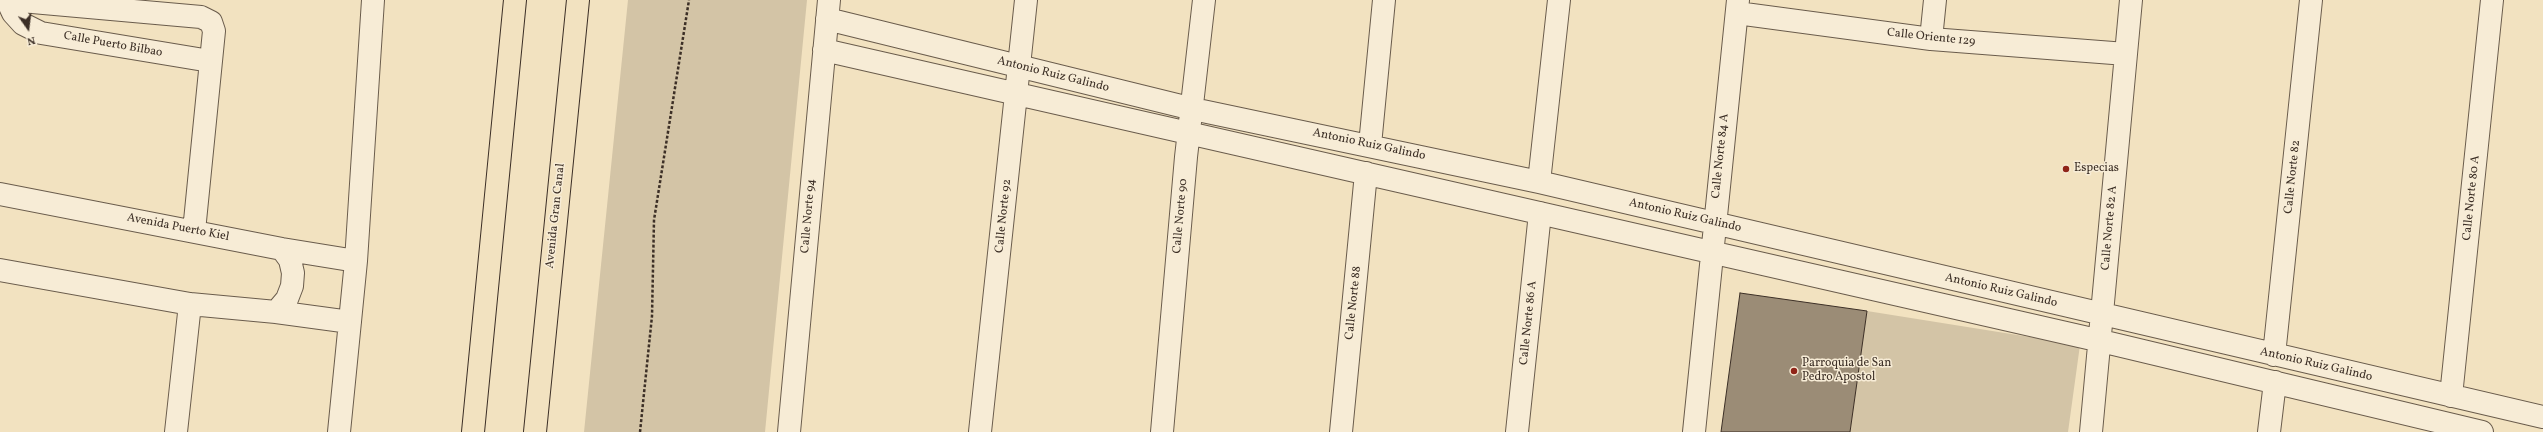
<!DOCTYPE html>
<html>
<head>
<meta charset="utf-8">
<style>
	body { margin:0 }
	#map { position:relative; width:2543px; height:432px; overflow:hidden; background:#f2e2c0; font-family:Vollkorn,serif }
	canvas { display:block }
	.north { position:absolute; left:8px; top:8px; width:40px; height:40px; -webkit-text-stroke:3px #f7ecd6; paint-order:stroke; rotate:166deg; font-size:11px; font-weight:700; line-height:16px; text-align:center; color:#3c2f26 }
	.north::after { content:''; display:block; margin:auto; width:14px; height:18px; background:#3c2f26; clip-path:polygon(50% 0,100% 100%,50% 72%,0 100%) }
</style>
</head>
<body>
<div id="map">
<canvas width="2543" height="432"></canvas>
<div class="north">N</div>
</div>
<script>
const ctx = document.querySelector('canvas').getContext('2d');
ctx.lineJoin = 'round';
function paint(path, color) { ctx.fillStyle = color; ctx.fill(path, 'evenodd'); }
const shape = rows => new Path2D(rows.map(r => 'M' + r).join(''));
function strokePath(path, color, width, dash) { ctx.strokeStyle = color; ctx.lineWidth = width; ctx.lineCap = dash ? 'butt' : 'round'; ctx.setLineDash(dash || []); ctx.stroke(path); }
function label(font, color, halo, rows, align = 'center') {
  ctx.font = font + ' Vollkorn,serif'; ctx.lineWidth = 3; ctx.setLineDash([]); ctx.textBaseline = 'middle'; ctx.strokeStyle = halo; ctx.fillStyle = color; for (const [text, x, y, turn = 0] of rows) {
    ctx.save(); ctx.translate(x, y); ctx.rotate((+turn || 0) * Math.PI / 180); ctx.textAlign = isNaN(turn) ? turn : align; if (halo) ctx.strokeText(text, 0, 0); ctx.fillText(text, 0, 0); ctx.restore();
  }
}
paint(shape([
	[628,0,807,0,765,432,584,432],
	[1867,311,2080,345,2068,432,1850,432]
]), '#d3c4a6');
const building = shape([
	[1740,293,1867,311,1850,432,1721,432,1740,293]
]);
paint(building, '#9b8c76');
strokePath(building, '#3c2f26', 1);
const minor = shape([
	[7,0,13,13,23,24,41,33,210,61],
	[10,0,201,17,211,22,214,31,194,231],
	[1737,13,1931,39,2126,54],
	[827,19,1193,109,1539,182,2543,417],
	[1931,39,1935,0],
	[824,50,2101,341,2482,432],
	[1370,145,1384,0],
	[1539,182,1559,0],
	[0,194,282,249,356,261],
	[0,270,190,304,276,312,350,322],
	[276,312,287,299,292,286,293,273,290,260,282,249],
	[2274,355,2311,0],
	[2451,396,2492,0],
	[176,432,190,304],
	[339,432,356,261,373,0],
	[789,432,829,0],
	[980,432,1026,0],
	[1162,432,1186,157,1204,0],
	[1341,432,1366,173],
	[1517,432,1540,213],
	[1694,432,1738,0],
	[2091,432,2131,0],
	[2269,432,2275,382]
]);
const primary = shape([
	[473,432,515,0],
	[535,432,578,0]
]);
strokePath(minor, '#6a5c4c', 24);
strokePath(primary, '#3c2f26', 24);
strokePath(shape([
	[640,432,652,316,654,220,689,0]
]), '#3c2f26', 2.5, [3, 2]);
strokePath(minor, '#f7ecd6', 22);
strokePath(primary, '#f2e2c0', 22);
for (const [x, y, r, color] of [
	[2066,169,4,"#8f2418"],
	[1794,371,4,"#8f2418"]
]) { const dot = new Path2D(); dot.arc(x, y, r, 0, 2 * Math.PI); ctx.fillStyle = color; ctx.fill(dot); strokePath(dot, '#f7ecd6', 1.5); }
label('12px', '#3c2f26', '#f7ecd6', [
	["Calle Oriente 129",1931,38,6],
	["Calle Puerto Bilbao",113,45,10],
	["Antonio Ruiz Galindo",1053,75,14],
	["Antonio Ruiz Galindo",1369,145,12],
	["Calle Norte 84 A",1721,156,-84],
	["Calle Norte 82",2293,177,-84],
	["Calle Norte 80 A",2472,198,-84],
	["Avenida Gran Canal",556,216,-84],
	["Calle Norte 94",809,216,-85],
	["Calle Norte 92",1004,216,-84],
	["Calle Norte 90",1181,216,-85],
	["Antonio Ruiz Galindo",1685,216,13],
	["Avenida Puerto Kiel",178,228,11],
	["Calle Norte 82 A",2110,228,-85],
	["Antonio Ruiz Galindo",2001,291,13],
	["Calle Norte 88",1354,303,-84],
	["Calle Norte 86 A",1529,323,-84],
	["Antonio Ruiz Galindo",2316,365,13]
]);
label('12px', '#3c2f26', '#f7ecd6', [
	["Especias",2074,169],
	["Parroquia de San",1802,364],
	["Pedro Apostol",1802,378]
], 'left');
</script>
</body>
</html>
